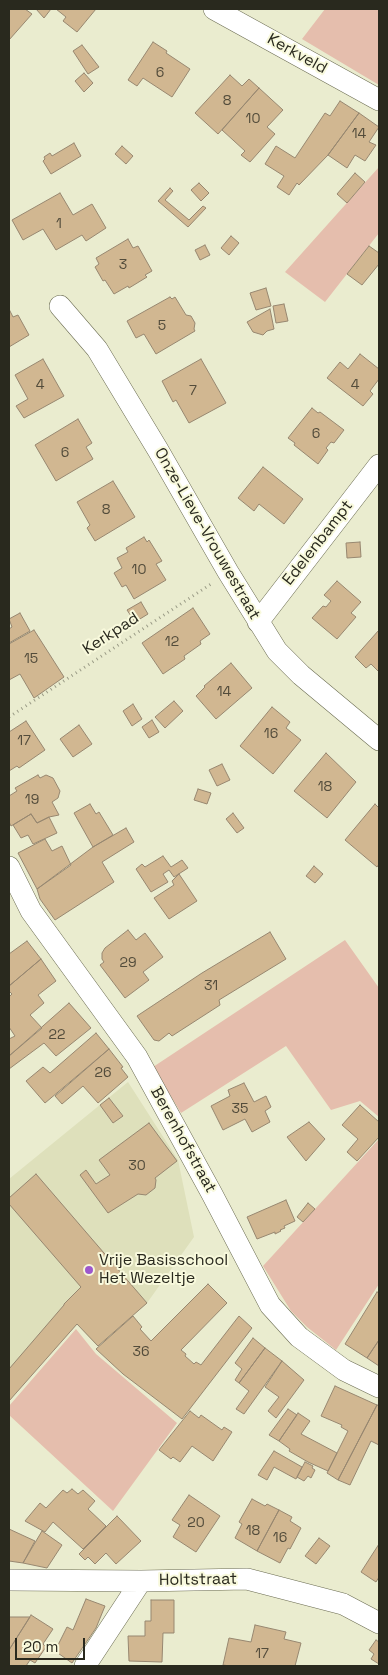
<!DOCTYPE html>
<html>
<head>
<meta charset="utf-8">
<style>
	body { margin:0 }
	#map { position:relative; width:388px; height:1675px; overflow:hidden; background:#eaeccf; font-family:"Space Grotesk",sans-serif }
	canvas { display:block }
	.frame { position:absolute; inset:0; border:10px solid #29291e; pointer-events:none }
	.scale { position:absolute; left:15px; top:1638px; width:70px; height:22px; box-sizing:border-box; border:2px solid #29291e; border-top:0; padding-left:6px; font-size:15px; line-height:18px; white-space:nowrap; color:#29291e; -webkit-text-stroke:4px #f8f9dc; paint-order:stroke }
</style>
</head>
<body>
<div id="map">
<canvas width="388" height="1675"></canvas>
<div class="frame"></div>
<div class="scale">20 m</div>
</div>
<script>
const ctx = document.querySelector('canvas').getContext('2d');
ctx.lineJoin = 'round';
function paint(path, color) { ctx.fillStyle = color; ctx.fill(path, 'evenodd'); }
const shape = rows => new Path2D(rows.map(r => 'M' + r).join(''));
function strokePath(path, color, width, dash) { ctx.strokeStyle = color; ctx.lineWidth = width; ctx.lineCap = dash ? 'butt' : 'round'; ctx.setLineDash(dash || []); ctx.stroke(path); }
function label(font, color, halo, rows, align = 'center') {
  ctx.font = font + ' "Space Grotesk",sans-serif'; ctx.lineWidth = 4; ctx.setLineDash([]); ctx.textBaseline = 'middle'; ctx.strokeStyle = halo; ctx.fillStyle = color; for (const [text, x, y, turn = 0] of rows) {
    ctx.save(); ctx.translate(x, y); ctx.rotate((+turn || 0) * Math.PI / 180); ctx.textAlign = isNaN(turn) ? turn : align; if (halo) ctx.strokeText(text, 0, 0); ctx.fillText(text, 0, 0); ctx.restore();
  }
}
paint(shape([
	[128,1082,178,1160,194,1237,147,1303,97,1346,77,1324,9,1401,9,1179]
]), '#dee0bb');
paint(shape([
	[325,9,379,9,379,85,302,39],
	[379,167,379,233,325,302,285,272],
	[345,940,379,988,379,1117,360,1101,331,1110,286,1046,181,1113,153,1067],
	[379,1139,379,1284,336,1350,307,1327,291,1311,263,1266],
	[76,1329,96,1354,177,1423,113,1511,9,1415,9,1406]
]), '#e5bead');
const building = shape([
	[9,9,25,9,32,14,9,40,9,9],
	[36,9,51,9,44,18,36,9],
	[56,9,96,9,77,32,63,21,66,17,56,9],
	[153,42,167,51,166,53,190,69,172,97,143,78,137,86,128,80,153,42],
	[82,45,99,67,88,74,73,51,82,45],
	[84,73,93,83,84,92,75,81,84,73],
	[230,75,242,86,249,79,259,88,218,134,195,113,230,75],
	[259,88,283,110,267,127,275,134,250,162,241,155,245,151,222,130,259,88],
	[340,101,359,113,328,155,299,185,297,183,289,195,277,187,284,176,265,164,276,146,295,158,325,113,330,116,340,101],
	[359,113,379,127,369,142,376,145,365,161,355,155,347,168,328,155,359,113],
	[74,143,81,156,51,174,43,161,45,159,44,157,50,153,52,156,74,143],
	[122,146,133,156,126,164,115,154,122,146],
	[355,173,365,182,347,203,337,194,355,173],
	[199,183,209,193,201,201,191,190,199,183],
	[170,188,173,191,165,200,189,220,203,206,206,208,188,227,158,201,170,188],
	[60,193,73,215,92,204,106,228,86,241,82,235,56,250,43,229,23,240,12,220,60,193],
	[231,236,239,243,229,255,221,248,231,236],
	[128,239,133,248,138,246,152,271,145,275,147,277,129,288,128,286,114,294,105,280,103,281,95,267,99,264,96,258,128,239],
	[205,245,210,255,200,260,195,250,205,245],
	[369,246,379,253,379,264,362,285,347,274,369,246],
	[266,288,271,306,256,310,250,293,266,288],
	[170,297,172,299,175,297,186,315,191,316,195,323,194,329,195,331,156,354,144,334,136,338,127,321,170,297],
	[284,304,288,321,276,323,273,306,284,304],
	[9,309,13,317,18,315,29,335,9,347,9,309],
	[270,309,274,329,267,331,263,335,253,332,247,322,270,309],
	[360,354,379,369,379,379,370,391,373,394,363,406,327,378,340,362,348,369,360,354],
	[43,359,64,396,24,418,16,406,28,399,15,375,43,359],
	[201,359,226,403,189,423,176,400,173,402,162,381,201,359],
	[312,408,318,413,320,412,344,430,334,443,331,442,326,448,328,450,318,464,294,445,295,443,288,438,312,408],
	[78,419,92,443,86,447,93,459,56,481,35,445,78,419],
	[263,467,303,499,284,524,259,504,254,511,238,498,263,467],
	[113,481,135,517,95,541,87,528,90,525,77,502,113,481],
	[144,537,147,542,149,540,162,561,156,564,166,580,134,599,126,585,122,587,114,573,122,568,117,558,128,552,126,548,144,537],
	[360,542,361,557,347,558,346,543,360,542],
	[337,581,361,602,351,613,356,617,337,639,312,618,323,606,326,607,331,601,324,595,337,581],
	[141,602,148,614,135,622,127,610,141,602],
	[193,608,210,634,200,641,201,644,184,656,185,659,163,674,142,643,193,608],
	[20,613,30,631,9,643,9,629,12,627,9,619,20,613],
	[34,630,64,677,34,698,20,674,9,680,9,644,34,630],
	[379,630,379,672,371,664,366,668,355,657,379,630],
	[231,663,252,688,216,719,196,696,205,687,204,686,231,663],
	[174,701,183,711,165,728,155,717,174,701],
	[133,704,142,719,132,726,123,711,133,704],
	[272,707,290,722,286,728,301,740,273,774,240,746,272,707],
	[152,720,159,732,149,738,142,727,152,720],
	[26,721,45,750,19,768,17,766,9,771,9,732,26,721],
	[79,725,92,744,73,757,60,739,79,725],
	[326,753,356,782,327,818,294,791,326,753],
	[222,764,230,780,217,786,209,770,222,764],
	[38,775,40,778,46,775,53,778,60,791,58,798,52,802,59,815,49,817,37,823,31,814,11,826,9,822,9,796,17,791,15,788,38,775],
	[198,789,211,793,207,804,194,800,198,789],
	[90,804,96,814,99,812,113,835,93,847,74,813,90,804],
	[375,804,379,808,379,864,377,867,345,840,375,804],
	[233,813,244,828,237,833,226,819,233,813],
	[31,814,37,823,49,817,57,833,33,844,28,835,21,838,13,825,31,814],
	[126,828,134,842,102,862,114,882,55,920,40,899,37,889,93,847,126,828],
	[45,839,52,851,62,846,71,865,37,889,18,853,45,839],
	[163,856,171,867,182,860,188,868,174,877,169,870,163,874,168,882,151,892,136,869,142,864,145,867,163,856],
	[314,866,323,874,315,883,306,876,314,866],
	[179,874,197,901,169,919,154,898,174,885,172,881,179,874],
	[128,930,136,940,145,933,163,957,143,972,149,980,125,998,100,965,104,962,102,959,102,953,105,948,128,930],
	[270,932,286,959,219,1000,220,1005,172,1036,169,1033,159,1041,154,1040,137,1016,202,973,270,932],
	[27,941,41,959,9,986,9,954,27,941],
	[41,959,56,981,38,995,44,1003,30,1015,42,1028,9,1056,9,1039,15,1036,9,1027,9,997,12,994,9,991,9,986,41,959],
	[69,1003,91,1028,56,1056,44,1043,9,1069,9,1056,69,1003],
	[96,1033,109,1049,45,1103,26,1081,43,1067,50,1073,96,1033],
	[109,1049,123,1067,121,1068,128,1077,98,1103,83,1086,62,1104,55,1096,109,1049],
	[244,1083,254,1102,266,1096,271,1107,265,1111,270,1122,252,1132,245,1119,223,1130,211,1106,230,1096,228,1090,244,1083],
	[109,1098,123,1116,113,1123,100,1105,109,1098],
	[360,1105,379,1122,379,1137,357,1161,347,1152,358,1139,342,1125,360,1105],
	[309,1122,325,1139,306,1161,287,1137,309,1122],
	[149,1123,177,1161,155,1178,156,1180,155,1188,146,1195,138,1194,108,1213,80,1175,86,1170,96,1184,110,1175,99,1160,149,1123],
	[36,1174,147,1303,98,1346,77,1324,9,1401,9,1369,64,1305,64,1304,81,1287,9,1204,9,1198,36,1174],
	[286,1200,295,1221,284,1226,285,1228,280,1230,281,1231,275,1234,275,1232,257,1239,247,1217,286,1200],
	[308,1203,315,1209,303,1222,297,1217,308,1203],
	[208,1284,227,1303,181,1350,186,1354,185,1356,194,1364,196,1362,201,1365,239,1316,252,1328,182,1419,123,1374,96,1349,133,1316,142,1327,140,1329,151,1341,208,1284],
	[377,1292,379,1293,379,1340,367,1358,345,1344,377,1292],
	[253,1338,265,1348,239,1383,235,1380,242,1369,235,1363,253,1338],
	[379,1340,379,1366,367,1358,379,1340],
	[265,1348,282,1361,244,1414,236,1409,249,1391,239,1383,265,1348],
	[282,1361,304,1380,276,1418,268,1411,279,1397,265,1387,282,1361],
	[335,1386,377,1405,338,1480,327,1473,348,1431,341,1427,342,1425,321,1416,335,1386],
	[377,1405,379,1406,379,1445,371,1441,350,1485,338,1480,377,1405],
	[288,1409,297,1415,279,1441,269,1435,288,1409],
	[190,1411,199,1418,201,1415,222,1430,224,1427,232,1432,213,1461,192,1446,180,1462,173,1457,171,1459,159,1450,190,1411],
	[298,1413,310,1421,301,1434,337,1453,328,1471,308,1462,289,1451,290,1449,279,1441,298,1413],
	[274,1451,302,1467,296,1479,274,1467,267,1480,258,1475,274,1451],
	[305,1462,313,1466,312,1468,315,1470,311,1478,308,1476,304,1481,297,1477,305,1462],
	[72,1489,78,1494,83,1490,95,1501,88,1509,106,1526,83,1549,53,1522,45,1532,25,1521,40,1503,46,1508,63,1490,67,1493,72,1489],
	[189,1495,220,1516,196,1552,173,1537,180,1525,172,1520,189,1495],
	[252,1499,265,1506,267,1504,279,1510,257,1551,235,1538,242,1524,239,1522,252,1499],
	[279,1510,292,1517,290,1521,301,1528,290,1549,288,1548,280,1563,257,1551,279,1510],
	[117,1516,141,1541,116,1564,106,1553,95,1564,88,1557,85,1560,79,1554,117,1516],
	[9,1529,35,1541,23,1563,9,1561,9,1529],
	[42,1531,62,1545,47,1568,23,1563,42,1531],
	[319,1538,330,1546,316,1564,305,1556,319,1538],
	[379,1544,379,1577,376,1582,361,1572,379,1544],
	[86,1599,105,1606,96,1628,72,1663,55,1651,67,1627,73,1630,86,1599],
	[151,1600,174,1600,174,1633,163,1633,162,1662,129,1661,128,1636,145,1636,145,1621,151,1621,151,1600],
	[31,1615,53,1629,43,1644,46,1647,35,1663,30,1660,26,1666,9,1666,9,1650,31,1615],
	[9,1617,30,1617,9,1650,9,1617],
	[255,1625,286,1632,284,1639,301,1643,295,1666,230,1666,223,1665,229,1638,251,1642,255,1625],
	[376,1640,379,1642,379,1664,371,1659,374,1654,369,1650,376,1640]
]);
paint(building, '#d1b791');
strokePath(building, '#978770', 1);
const minor = shape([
	[214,9,379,100],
	[60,306,97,349,158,450,228,572,277,651,301,675,379,740],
	[258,622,379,465],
	[9,867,31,911,137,1057,212,1194,270,1305,299,1337,344,1370,379,1387],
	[9,1580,141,1581,247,1579,343,1604,379,1623],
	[85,1666,141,1581]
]);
strokePath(minor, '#6b6c52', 22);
strokePath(shape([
	[9,717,211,584]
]), '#999a85', 3, [1, 4]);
strokePath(minor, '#fff', 21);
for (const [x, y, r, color] of [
	[89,1270,5,"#9d58cd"]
]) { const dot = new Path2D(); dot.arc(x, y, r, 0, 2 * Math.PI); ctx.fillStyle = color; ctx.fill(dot); strokePath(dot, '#f8f9dc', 2); }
label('14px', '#534c3b', null, [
	["6",160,73],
	["8",227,101],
	["10",253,119],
	["14",359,134],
	["1",59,224],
	["3",123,265],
	["5",162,326],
	["4",40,385],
	["4",355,385],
	["7",193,391],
	["6",316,434],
	["6",65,453],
	["8",106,510],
	["10",139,570],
	["12",172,642],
	["15",31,659],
	["14",224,692],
	["16",271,734],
	["17",24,741],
	["18",325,787],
	["19",32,800],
	["29",128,963],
	["31",211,986],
	["22",57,1035],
	["26",103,1073],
	["35",240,1109],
	["30",137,1166],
	["36",141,1352],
	["20",196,1523],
	["18",253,1531],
	["16",280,1538],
	["17",262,1654]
]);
label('16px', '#29291e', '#f8f9dc', [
	["Kerkveld",297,54,29],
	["Onze-Lieve-Vrouwestraat",207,534,60],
	["Edelenbampt",318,543,-52],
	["Kerkpad",111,634,-33],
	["Berenhofstraat",183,1140,61],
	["Holtstraat",198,1580,-1]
]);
label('16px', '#29291e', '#f8f9dc', [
	["Vrije Basisschool",99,1261],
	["Het Wezeltje",99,1279]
], 'left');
</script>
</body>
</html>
